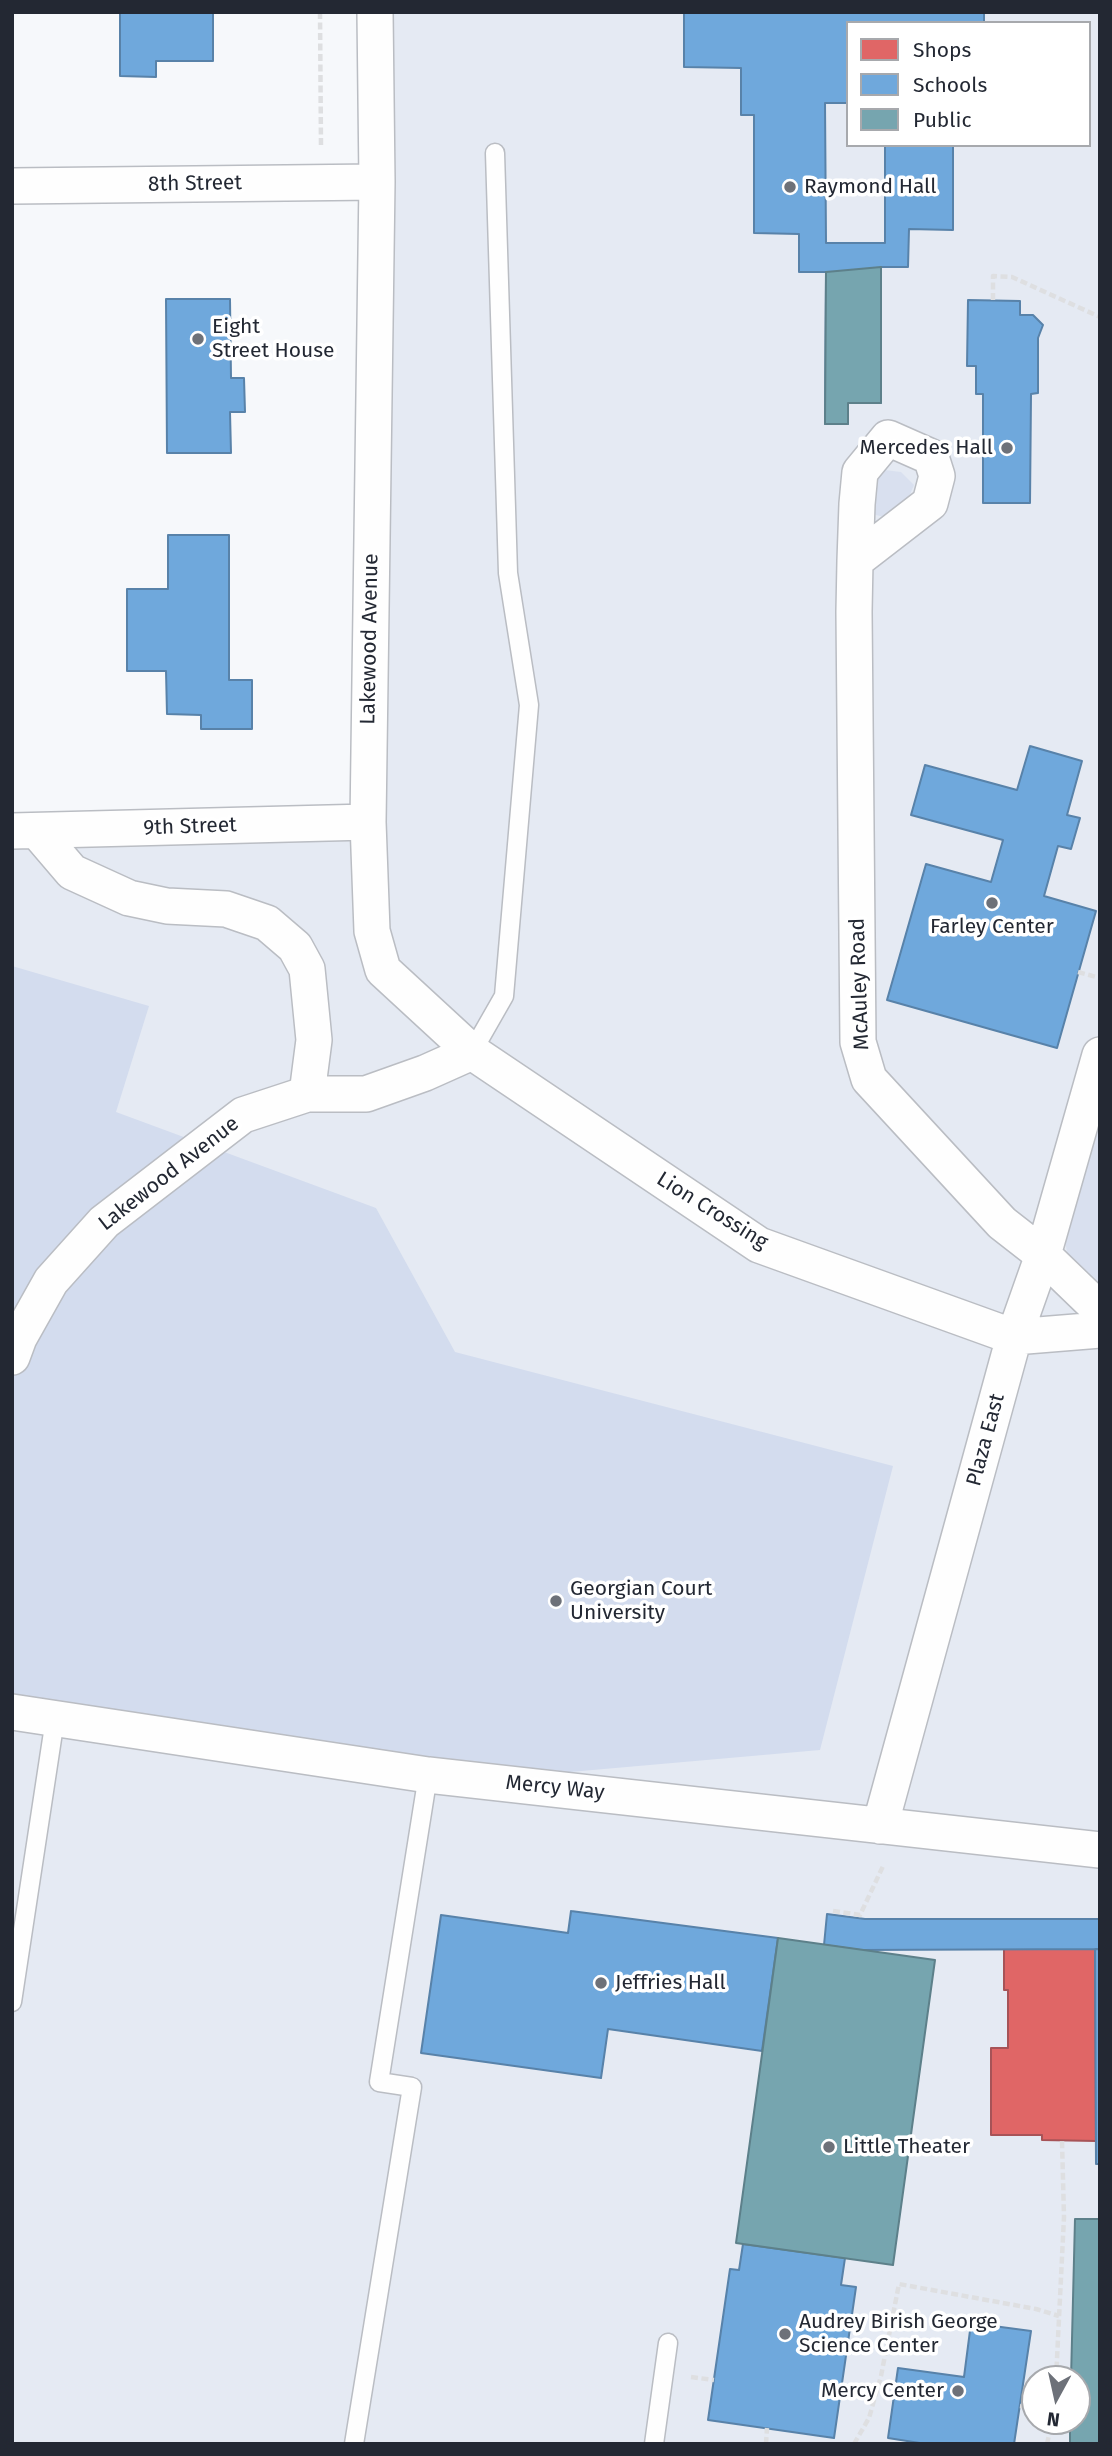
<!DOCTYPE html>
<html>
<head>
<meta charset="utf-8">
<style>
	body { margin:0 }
	#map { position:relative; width:1112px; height:2456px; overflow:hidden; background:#f6f8fb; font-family:"Fira Sans",sans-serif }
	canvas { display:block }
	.frame { position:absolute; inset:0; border:14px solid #232833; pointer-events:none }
	.legend { position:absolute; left:846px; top:21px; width:245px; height:126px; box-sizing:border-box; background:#fff; border:2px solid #a7a9ad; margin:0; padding:9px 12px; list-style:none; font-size:21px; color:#232833 }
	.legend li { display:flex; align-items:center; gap:14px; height:35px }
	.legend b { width:35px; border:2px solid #a7a9ad }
	.north { position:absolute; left:1021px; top:2365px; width:70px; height:70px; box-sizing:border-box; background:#fff; border:2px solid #a7a9ad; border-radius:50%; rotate:188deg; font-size:19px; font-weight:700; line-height:28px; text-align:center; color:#232833 }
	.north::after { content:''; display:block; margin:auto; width:24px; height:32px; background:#6d7179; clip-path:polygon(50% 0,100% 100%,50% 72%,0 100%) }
</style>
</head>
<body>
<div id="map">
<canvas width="1112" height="2456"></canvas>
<div class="frame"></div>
<ul class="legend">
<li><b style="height:19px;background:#e06666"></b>Shops</li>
<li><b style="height:19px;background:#6fa8dc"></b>Schools</li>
<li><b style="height:19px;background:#76a5af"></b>Public</li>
</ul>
<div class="north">N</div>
</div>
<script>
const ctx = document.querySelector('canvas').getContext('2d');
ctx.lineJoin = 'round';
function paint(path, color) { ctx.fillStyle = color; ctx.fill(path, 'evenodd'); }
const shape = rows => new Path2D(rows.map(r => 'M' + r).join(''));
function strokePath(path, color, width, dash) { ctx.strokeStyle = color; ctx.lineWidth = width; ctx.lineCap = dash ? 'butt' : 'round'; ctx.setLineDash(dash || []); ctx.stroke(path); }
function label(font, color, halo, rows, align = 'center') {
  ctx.font = font + ' "Fira Sans",sans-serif'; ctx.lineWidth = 7; ctx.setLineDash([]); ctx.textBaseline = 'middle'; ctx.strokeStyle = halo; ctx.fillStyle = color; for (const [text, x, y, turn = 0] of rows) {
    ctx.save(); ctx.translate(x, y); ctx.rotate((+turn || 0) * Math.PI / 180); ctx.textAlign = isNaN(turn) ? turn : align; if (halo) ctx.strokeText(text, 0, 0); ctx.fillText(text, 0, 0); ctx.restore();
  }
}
paint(shape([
	[368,12,1100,12,1100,2444,12,2444,12,820,368,822],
	[848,23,1089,23,1089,145,848,145],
	[1035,2379,1077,2379,1077,2421,1035,2421]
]), '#e5eaf3');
paint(shape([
	[885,470,901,472,914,485,908,499,888,518,872,514,874,479],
	[1100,1114,1100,1296,1070,1266,1064,1237]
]), '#d9e0ef');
paint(shape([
	[12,966,149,1006,116,1112,376,1208,455,1352,893,1466,820,1750,445,1783,12,1701]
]), '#d3dcee');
const shops = shape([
	[1004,1949,1095,1949,1096,2141,1042,2140,1042,2135,991,2135,991,2048,1008,2048,1008,1990,1004,1990,1004,1949]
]);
paint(shops, '#e06666');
strokePath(shops, '#a75357', 2);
const schools = shape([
	[120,12,213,12,213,61,156,61,156,77,120,76,120,12],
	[684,12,984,12,984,23,848,23,848,103,825,103,826,243,885,243,885,145,953,145,953,230,909,229,908,267,881,267,881,403,848,403,848,424,825,424,826,272,799,272,799,234,754,233,754,115,741,115,741,68,684,67,684,12],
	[166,299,230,299,231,378,244,378,245,412,230,412,231,453,167,453,166,299],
	[968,300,1020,301,1020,315,1033,315,1043,325,1038,338,1038,393,1031,394,1030,503,983,503,983,394,976,394,976,366,967,366,968,300],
	[168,535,229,535,229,680,252,680,252,729,201,729,201,715,167,714,166,671,127,671,127,589,168,589,168,535],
	[1030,746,1082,761,1067,815,1080,818,1071,849,1058,846,1044,896,1096,911,1057,1048,887,1000,926,864,991,882,1003,840,911,815,925,765,1017,790,1030,746],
	[571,1911,778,1938,762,2051,608,2029,601,2078,421,2053,441,1915,568,1933,571,1911],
	[827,1914,865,1919,1100,1919,1100,1949,860,1950,824,1945,827,1914],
	[1095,1949,1100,1949,1100,2164,1096,2164,1095,1949],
	[817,2010,866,2017,863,2039,814,2033,817,2010],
	[743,2244,845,2258,841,2285,856,2287,834,2438,708,2420,730,2269,739,2270,743,2244],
	[971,2323,1031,2331,1014,2444,926,2444,888,2438,898,2368,964,2377,971,2323]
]);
paint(schools, '#6fa8dc');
strokePath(schools, '#5882a9', 2);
const public = shape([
	[881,267,881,403,848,403,848,424,825,424,826,272,881,267],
	[778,1938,935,1960,893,2265,736,2243,778,1938],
	[1075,2219,1100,2219,1100,2444,1070,2444,1070,2421,1077,2421,1077,2379,1071,2379,1075,2219]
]);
paint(public, '#76a5af');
strokePath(public, '#5d808a', 2);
const service = shape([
	[472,1052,504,996,529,705,508,573,495,153],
	[12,2002,55,1719],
	[354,2444,412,2087,379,2082,428,1775],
	[654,2444,668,2343]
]);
const minor = shape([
	[375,12,377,182,368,822,372,931,383,970,472,1052,759,1245,1014,1337,1100,1330],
	[12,186,377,182],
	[855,561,930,503,937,476,931,457,888,438,860,472,857,504,855,561,854,612,858,1042,869,1079,1002,1223,1043,1255,1100,1310],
	[12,831,368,822],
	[37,831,72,872,129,898,167,906,226,909,267,923,295,947,307,969,314,1040,307,1094],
	[12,1357,19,1338,51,1281,104,1222,243,1115,307,1094,366,1094,425,1073,472,1052],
	[12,1712,428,1775,1100,1850],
	[880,1826,1014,1337,1043,1255,1100,1055]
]);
strokePath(service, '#babdc3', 21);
strokePath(minor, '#babdc3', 38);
strokePath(shape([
	[320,12,321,147],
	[993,300,993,276,1012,277,1100,317],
	[1078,972,1100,978],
	[833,1911,860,1915,884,1864],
	[691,2377,714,2380],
	[1056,2379,1064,2217,1062,2141],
	[1020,2406,1035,2408],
	[766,2444,767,2428],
	[854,2444,869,2418,881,2376,899,2284,1036,2309,1059,2316],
	[1047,2444,1052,2421]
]), '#dedfe1', 4.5, [7, 3.5]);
strokePath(service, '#fefefe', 18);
strokePath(minor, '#fefefe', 35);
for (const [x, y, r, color] of [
	[790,187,7,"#6d7179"],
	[198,339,7,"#6d7179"],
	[1007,448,7,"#6d7179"],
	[992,903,7,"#6d7179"],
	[556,1601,7,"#6d7179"],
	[601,1983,7,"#6d7179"],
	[829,2147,7,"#6d7179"],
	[785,2334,7,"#6d7179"],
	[958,2391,7,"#6d7179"]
]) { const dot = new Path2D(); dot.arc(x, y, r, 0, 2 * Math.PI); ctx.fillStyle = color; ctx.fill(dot); strokePath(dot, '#fff', 2.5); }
label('21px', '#232833', '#fff', [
	["8th Street",195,184,-1],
	["Lakewood Avenue",370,639,-89],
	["9th Street",190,827,-2],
	["McAuley Road",860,984,-92],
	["Lakewood Avenue",169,1174,-38],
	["Lion Crossing",712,1211,32],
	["Plaza East",986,1440,-75],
	["Mercy Way",555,1788,6]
]);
label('21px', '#232833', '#fff', [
	["Raymond Hall",804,187],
	["Eight",212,327],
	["Street House",212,351],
	["Mercedes Hall",993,448,"right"],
	["Farley Center",992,927,"center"],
	["Georgian Court",570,1589],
	["University",570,1613],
	["Jeffries Hall",615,1983],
	["Little Theater",843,2147],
	["Audrey Birish George",799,2322],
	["Science Center",799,2346],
	["Mercy Center",944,2391,"right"]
], 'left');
</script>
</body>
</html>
